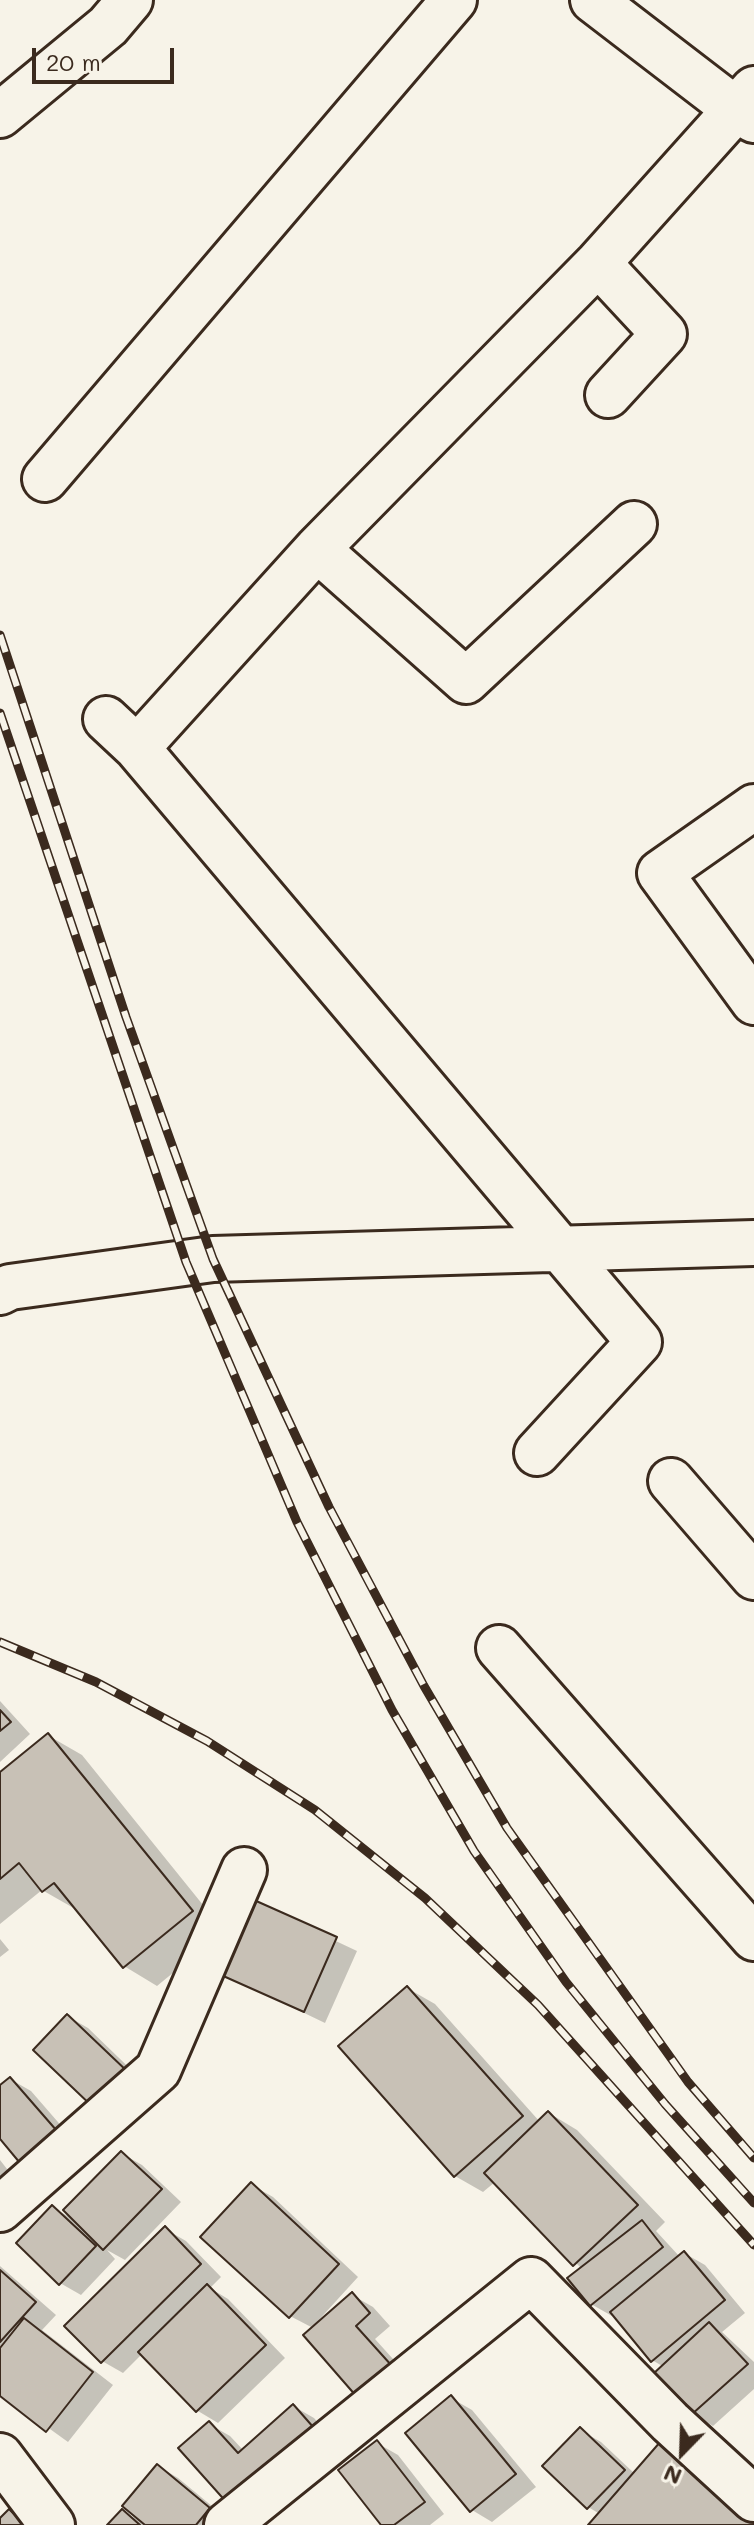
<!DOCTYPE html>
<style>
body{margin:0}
#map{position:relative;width:754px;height:2525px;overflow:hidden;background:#f7f3e8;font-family:Mali,sans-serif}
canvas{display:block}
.north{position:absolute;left:642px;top:2413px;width:80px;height:80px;-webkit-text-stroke:6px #f7f3e8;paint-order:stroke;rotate:203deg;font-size:22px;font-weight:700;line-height:32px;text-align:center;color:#3b2a1e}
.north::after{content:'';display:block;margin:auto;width:28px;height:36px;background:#3b2a1e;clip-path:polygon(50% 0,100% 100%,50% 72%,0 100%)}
.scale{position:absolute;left:32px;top:48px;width:142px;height:36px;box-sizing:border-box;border:4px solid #3b2a1e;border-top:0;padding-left:10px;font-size:24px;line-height:28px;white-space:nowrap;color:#3b2a1e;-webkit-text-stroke:6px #f7f3e8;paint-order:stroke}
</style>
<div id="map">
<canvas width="754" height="2525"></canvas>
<div class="north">N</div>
<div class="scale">20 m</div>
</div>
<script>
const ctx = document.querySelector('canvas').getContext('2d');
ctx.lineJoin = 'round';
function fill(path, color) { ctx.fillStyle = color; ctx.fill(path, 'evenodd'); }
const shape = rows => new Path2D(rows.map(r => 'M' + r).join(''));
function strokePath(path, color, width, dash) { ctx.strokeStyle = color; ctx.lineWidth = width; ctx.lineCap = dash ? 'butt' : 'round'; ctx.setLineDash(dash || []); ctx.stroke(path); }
const shadow = shape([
 [0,1701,30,1734,0,1762],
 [49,1736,82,1755,224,1931,157,1986,124,1966,77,1910,42,1890,0,1924,0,1775],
 [255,1903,357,1951,325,2023,223,1974],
 [0,1939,9,1950,0,1957],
 [407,1988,435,2004,540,2122,549,2113,577,2130,665,2222,656,2231,680,2257,684,2253,705,2265,745,2313,722,2332,754,2362,754,2389,713,2426,693,2414,664,2367,652,2360,615,2314,612,2316,591,2304,582,2269,495,2182,483,2192,455,2176],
 [67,2016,88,2028,148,2086,117,2119],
 [10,2079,31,2091,77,2144,0,2136,0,2088],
 [121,2153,142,2165,181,2202,125,2260,107,2250,115,2259,81,2295,60,2283,52,2207,73,2219],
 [0,2160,28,2196,0,2218],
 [252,2185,273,2197,358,2277,316,2323,318,2325,352,2295,373,2307,390,2326,375,2339,411,2379,290,2316],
 [165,2229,186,2241,221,2277,210,2288,228,2299,285,2358,218,2423,198,2411,142,2354,123,2373,102,2361],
 [0,2266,56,2315,42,2330,113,2385,68,2442,0,2393],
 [451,2398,472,2410,536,2487,492,2522,472,2510],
 [293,2406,314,2418,334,2441,251,2516,209,2424,230,2436,244,2451],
 [580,2430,601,2442,635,2474,754,2515,754,2525,591,2525,600,2514,588,2507],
 [377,2443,398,2455,444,2514,430,2525,383,2525],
 [158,2466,178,2478,230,2521,226,2525,110,2525,122,2511,140,2521]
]);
const building = shape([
 [0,1710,11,1722,0,1731,0,1710],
 [48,1733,193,1911,123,1968,54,1883,42,1892,19,1863,0,1879,0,1772,48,1733],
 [254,1900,337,1937,304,2012,221,1975,254,1900],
 [407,1986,523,2116,454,2177,338,2046,407,1986],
 [67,2014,129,2073,95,2109,33,2050,67,2014],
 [10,2077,57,2131,20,2163,0,2139,0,2085,10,2077],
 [548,2111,638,2205,573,2266,484,2173,548,2111],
 [121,2151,162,2189,103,2250,63,2210,121,2151],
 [251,2182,339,2264,289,2318,200,2237,251,2182],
 [52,2205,96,2246,59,2285,16,2243,52,2205],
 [642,2220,663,2247,590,2306,567,2278,642,2220],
 [165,2226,201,2264,101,2363,64,2326,165,2226],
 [684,2251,725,2300,651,2362,610,2312,684,2251],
 [0,2270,36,2302,0,2342,0,2270],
 [207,2284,266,2345,196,2412,138,2352,207,2284],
 [352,2292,370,2313,356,2326,392,2366,357,2397,303,2335,352,2292],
 [24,2318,93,2372,46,2432,0,2396,0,2348,24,2318],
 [709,2322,748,2364,691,2415,653,2374,709,2322],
 [451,2395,516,2474,470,2512,405,2433,451,2395],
 [293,2404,314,2428,229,2505,178,2448,209,2421,238,2453,293,2404],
 [580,2427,625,2470,587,2509,542,2466,580,2427],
 [377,2440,425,2502,394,2525,381,2525,338,2470,377,2440],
 [661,2441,754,2521,754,2525,588,2525,661,2441],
 [157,2464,210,2508,196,2525,145,2525,122,2506,157,2464],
 [9,2509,25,2525,0,2525,0,2518,9,2509],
 [122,2509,140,2525,107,2525,122,2509]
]);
const minor = shape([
 [593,0,735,109,754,120],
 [0,115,108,26,130,0],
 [598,263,664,334,608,395],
 [45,479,454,0],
 [317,549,466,681,634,524],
 [106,719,137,748,639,1342,537,1453],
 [137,748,317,549,598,263,754,89],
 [754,807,660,873,754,1002],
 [0,1292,10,1287,213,1259,754,1243],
 [671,1481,754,1577],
 [499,1648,754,1938],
 [0,2209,158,2070,244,1870],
 [0,2456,52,2525],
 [227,2525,531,2280,670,2422,754,2499]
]);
const rail = shape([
 [0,635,126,1017,213,1259,329,1507,424,1686,507,1828,688,2082,754,2158],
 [0,713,186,1262,297,1522,392,1710,474,1851,566,1982,665,2104,754,2203],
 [0,1642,96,1682,207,1741,315,1810,425,1898,538,2005,754,2245]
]);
fill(shadow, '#0003');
fill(building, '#c8c1b6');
strokePath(building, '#3b2a1e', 2);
strokePath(minor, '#3b2a1e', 50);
strokePath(minor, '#f7f3e8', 44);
strokePath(rail, '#3b2a1e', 9);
strokePath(rail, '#f7f3e8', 6, [18]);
</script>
